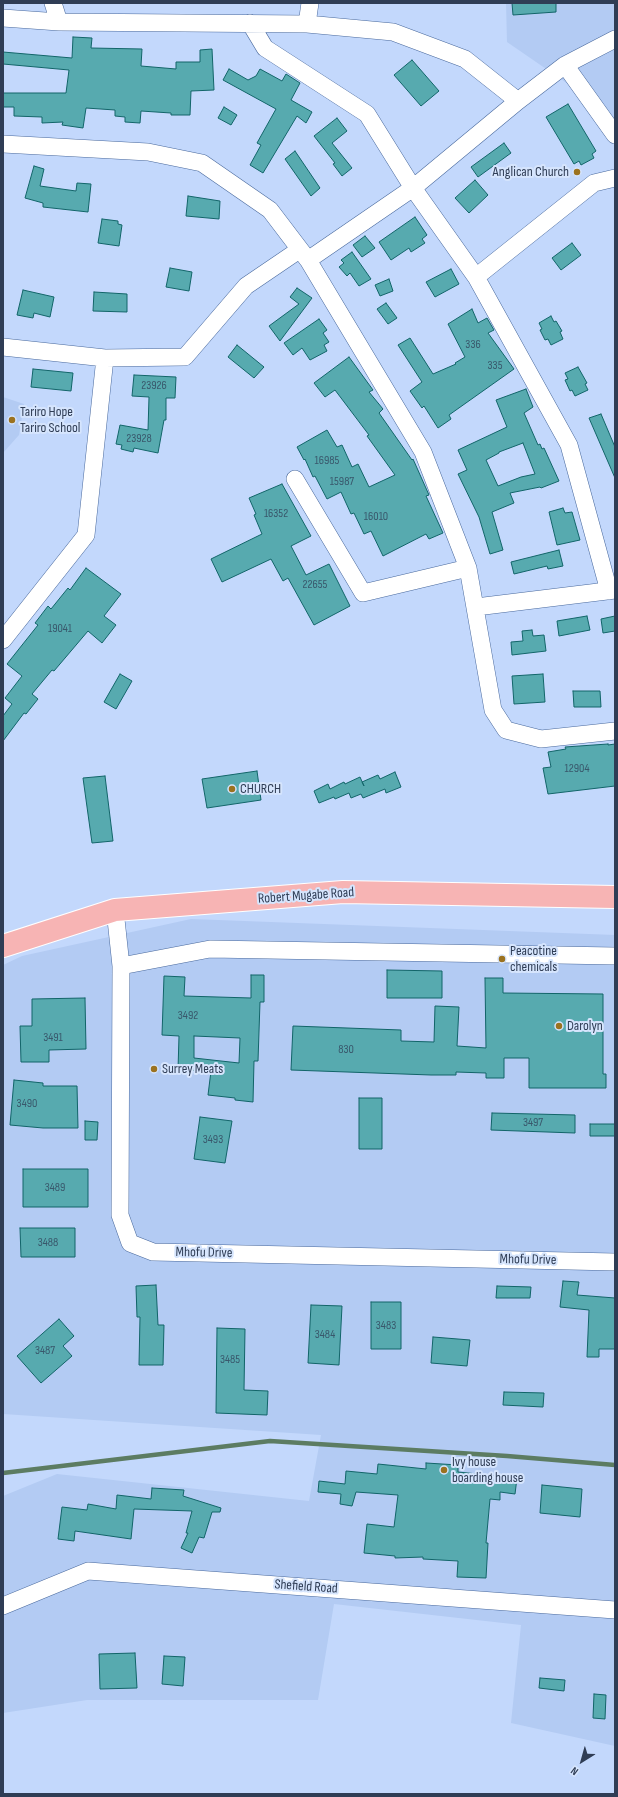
<!DOCTYPE html>
<style>
body{margin:0}
#map{position:relative;width:618px;height:1797px;overflow:hidden;background:#c3d8fc;font-family:"Sofia Sans Condensed",sans-serif}
canvas{display:block}
.frame{position:absolute;inset:0;border:4px solid #2f3d55;pointer-events:none}
.north{position:absolute;left:562px;top:1741px;width:40px;height:40px;-webkit-text-stroke:3px #d6e5fd;paint-order:stroke;rotate:217deg;font-size:11px;font-weight:700;line-height:16px;text-align:center;color:#2f3d55}
.north::after{content:'';display:block;margin:auto;width:14px;height:18px;background:#2f3d55;clip-path:polygon(50% 0,100% 100%,50% 72%,0 100%)}
</style>
<div id="map">
<canvas width="618" height="1797"></canvas>
<div class="frame"></div>
<div class="north">N</div>
</div>
<script>
const ctx = document.querySelector('canvas').getContext('2d');
ctx.lineJoin = 'round';
function fill(path, color) { ctx.fillStyle = color; ctx.fill(path, 'evenodd'); }
const shape = rows => new Path2D(rows.map(r => 'M' + r).join(''));
function strokePath(path, color, width, dash) { ctx.strokeStyle = color; ctx.lineWidth = width; ctx.lineCap = dash ? 'butt' : 'round'; ctx.setLineDash(dash || []); ctx.stroke(path); }
function drawText(font, color, halo, rows, align = 'center') {
  ctx.font = font + ' "Sofia Sans Condensed",sans-serif'; ctx.lineWidth = 4; ctx.setLineDash([]); ctx.textBaseline = 'middle'; ctx.strokeStyle = halo; ctx.fillStyle = color; for (const [text, x, y, turn = 0] of rows) {
    ctx.save(); ctx.translate(x, y); ctx.rotate((+turn || 0) * Math.PI / 180); ctx.textAlign = isNaN(turn) ? turn : align; if (halo) ctx.strokeText(text, 0, 0); ctx.fillText(text, 0, 0); ctx.restore();
  }
}
const built = shape([
 [506,3,615,3,615,145,568,84,507,42],
 [3,397,24,404,19,435,3,453],
 [191,919,615,935,615,1746,511,1723,521,1625,334,1604,318,1700,87,1700,3,1713,3,1496,57,1474,309,1501,321,1435,3,1414,3,965,22,956]
]);
const stream = shape([
 [3,1473,270,1441,507,1456,615,1465]
]);
const building = shape([
 [512,3,556,3,556,12,513,15,512,3],
 [73,37,92,38,91,48,142,49,141,66,176,69,176,62,200,62,200,50,212,49,214,90,191,91,190,115,171,115,171,113,141,111,140,123,125,122,125,117,115,116,115,110,86,108,83,128,62,125,63,122,42,123,42,117,14,116,14,107,3,107,3,93,66,93,69,70,3,64,3,52,72,58,73,37],
 [412,60,439,91,421,106,394,75,412,60],
 [229,69,248,80,256,76,260,69,282,81,286,74,300,83,291,100,312,112,306,123,297,116,263,173,250,165,261,145,257,143,276,109,223,80,229,69],
 [568,104,596,151,592,154,594,158,581,165,579,161,574,164,546,117,568,104],
 [224,107,237,115,231,125,218,118,224,107],
 [337,118,347,131,332,143,352,168,342,176,333,164,335,163,314,136,337,118],
 [504,143,511,153,478,177,471,167,504,143],
 [295,151,320,188,311,196,285,159,295,151],
 [34,166,44,169,40,186,76,191,77,183,91,184,88,212,43,207,43,203,25,198,34,166],
 [475,180,488,195,469,213,455,198,475,180],
 [188,196,220,201,219,219,186,216,188,196],
 [415,217,427,235,422,239,425,243,411,252,409,248,391,260,379,242,415,217],
 [102,219,118,221,118,224,122,225,119,246,98,243,102,219],
 [365,236,375,248,362,257,353,245,365,236],
 [572,243,581,255,561,270,552,258,572,243],
 [352,252,371,279,359,286,350,273,347,276,339,267,344,263,341,260,352,252],
 [170,268,192,272,189,291,166,287,170,268],
 [451,269,459,284,435,297,426,282,451,269],
 [389,279,393,291,380,296,375,285,389,279],
 [297,288,312,298,280,341,269,326,299,304,290,297,297,288],
 [23,290,54,297,50,317,34,313,33,318,17,315,23,290],
 [94,292,127,294,127,312,93,311,94,292],
 [386,303,397,318,388,324,377,309,386,303],
 [472,309,478,323,487,318,494,330,488,333,514,369,449,415,451,419,438,428,424,406,422,408,410,391,422,382,398,345,410,338,433,374,456,364,455,363,465,357,448,324,472,309],
 [551,316,554,322,556,321,562,331,560,332,563,339,551,345,548,339,545,340,540,330,542,329,539,323,551,316],
 [319,319,327,330,323,333,329,342,324,345,327,351,310,360,302,348,293,355,284,343,319,319],
 [237,345,264,367,254,378,228,357,237,345],
 [349,357,373,390,369,392,383,409,379,413,412,460,413,459,429,495,426,496,443,533,429,539,426,534,383,556,371,531,364,534,354,513,351,514,341,492,327,499,315,476,313,477,305,459,304,460,297,447,327,430,337,447,342,445,352,467,358,464,369,487,395,475,367,436,369,435,335,390,325,397,314,383,349,357],
 [578,367,587,383,585,384,588,390,575,396,572,390,570,391,565,380,568,379,565,373,578,367],
 [33,369,73,373,71,391,31,387,33,369],
 [134,375,176,377,175,398,166,398,166,420,164,420,158,453,134,448,133,452,121,449,122,445,116,444,120,425,148,430,149,397,132,396,134,375],
 [526,389,533,407,524,413,538,445,540,444,542,449,544,448,559,481,541,488,540,487,510,493,514,503,492,512,503,550,490,554,479,517,458,474,467,470,458,450,507,427,496,400,526,389],
 [523,443,535,474,521,477,498,486,486,460,499,453,499,452,523,443],
 [601,414,615,447,615,478,589,418,601,414],
 [282,484,311,536,291,546,306,575,329,564,350,606,314,625,288,578,283,581,271,559,222,582,211,559,262,534,254,515,256,514,249,498,282,484],
 [563,508,565,513,572,512,580,540,557,545,549,512,563,508],
 [559,550,563,566,548,569,547,566,514,574,511,562,559,550],
 [86,568,121,594,104,616,116,625,102,643,88,631,54,671,52,670,32,694,38,699,26,714,24,713,3,741,3,716,12,704,5,698,22,676,7,664,38,625,35,623,48,606,51,609,68,588,70,590,86,568],
 [587,616,590,630,559,636,557,621,587,616],
 [615,616,615,631,603,633,601,619,615,616],
 [532,630,533,636,544,635,546,651,512,655,511,642,523,641,522,631,532,630],
 [120,674,132,681,116,709,104,702,120,674],
 [543,674,545,702,514,704,512,676,543,674],
 [573,691,600,691,601,707,574,707,573,691],
 [608,744,608,745,615,744,615,786,548,794,543,768,551,767,548,752,566,749,565,747,608,744],
 [257,771,261,800,207,808,202,779,257,771],
 [395,772,401,787,386,793,385,789,363,798,361,794,351,798,349,793,335,799,334,797,319,803,314,791,328,784,330,789,344,782,345,784,360,777,364,786,362,782,378,775,380,779,395,772],
 [105,776,113,841,92,843,83,778,105,776],
 [387,970,442,971,442,998,387,998,387,970],
 [251,975,264,975,264,1002,260,1002,258,1061,254,1061,253,1102,235,1100,235,1098,208,1095,211,1071,178,1070,179,1036,162,1035,164,976,185,977,184,996,251,998,251,975],
 [194,1036,240,1038,239,1063,194,1058,194,1036],
 [485,978,503,978,503,993,603,994,603,1074,606,1074,606,1088,529,1088,529,1058,504,1058,504,1078,486,1078,486,1073,456,1072,456,1075,431,1075,291,1070,293,1026,401,1030,401,1041,434,1042,435,1006,459,1007,457,1046,486,1048,485,978],
 [85,998,86,1049,49,1050,49,1062,21,1062,20,1026,32,1026,32,999,85,998],
 [14,1080,43,1083,43,1086,77,1086,78,1128,43,1128,10,1125,14,1080],
 [359,1098,382,1098,382,1149,359,1149,359,1098],
 [492,1113,575,1115,575,1133,491,1130,492,1113],
 [200,1117,232,1121,225,1163,194,1159,200,1117],
 [85,1121,98,1122,97,1140,85,1140,85,1121],
 [590,1124,615,1124,615,1136,590,1136,590,1124],
 [23,1169,88,1169,88,1207,23,1207,23,1169],
 [20,1228,75,1228,75,1257,21,1257,20,1228],
 [563,1281,579,1282,577,1295,615,1298,615,1349,599,1349,599,1357,587,1357,589,1310,560,1307,563,1281],
 [156,1285,158,1325,164,1325,163,1365,139,1365,140,1317,137,1317,136,1286,156,1285],
 [497,1286,531,1287,530,1298,496,1298,497,1286],
 [371,1302,401,1302,401,1349,371,1349,371,1302],
 [311,1305,342,1306,339,1365,308,1363,311,1305],
 [59,1319,74,1336,63,1346,72,1356,41,1383,17,1356,59,1319],
 [217,1328,245,1329,244,1390,268,1391,267,1415,216,1413,217,1328],
 [433,1337,470,1340,467,1366,431,1363,433,1337],
 [504,1392,544,1393,543,1407,503,1405,504,1392],
 [426,1463,458,1465,458,1472,517,1478,515,1494,500,1492,500,1500,490,1499,486,1543,488,1543,486,1578,457,1577,458,1561,423,1559,423,1557,395,1558,395,1556,364,1553,367,1524,394,1527,398,1495,356,1492,352,1506,340,1504,341,1494,318,1492,319,1481,345,1484,346,1471,377,1474,378,1464,426,1469,426,1463],
 [542,1485,582,1489,580,1517,540,1513,542,1485],
 [152,1488,184,1490,183,1496,221,1508,220,1512,212,1512,204,1538,199,1537,192,1553,181,1548,188,1533,186,1533,192,1511,134,1509,131,1539,75,1531,74,1541,58,1539,62,1507,87,1510,88,1504,116,1509,117,1495,151,1499,152,1488],
 [135,1653,137,1688,100,1689,99,1654,135,1653],
 [164,1656,185,1657,183,1686,162,1684,164,1656],
 [540,1678,565,1680,564,1691,539,1688,540,1678],
 [594,1694,606,1695,605,1719,593,1718,594,1694]
]);
const minor = shape([
 [53,3,59,22],
 [3,18,59,22,307,24,393,32,465,59,518,101],
 [250,23,265,48,367,114,413,188,476,277,569,445,609,591],
 [307,24,310,3],
 [565,65,615,135],
 [3,144,148,152,202,163,270,210,308,260,423,452,468,568,493,710,506,730,541,739,615,731],
 [308,260,413,188,518,101,565,65,615,39],
 [476,277,594,183,615,178],
 [3,347,105,358,185,357,246,286,299,250],
 [295,479,363,593,468,568],
 [476,607,615,590],
 [3,640,86,535,105,358],
 [115,910,121,966,120,1215,130,1243,153,1252,615,1262],
 [121,966,210,949,615,956],
 [3,1606,88,1571,615,1610]
]);
const major = shape([
 [3,946,115,910,343,892,615,897]
]);
const markers = [
 [577,172,4,"#9b721f"],
 [12,420,4,"#9b721f"],
 [232,789,4,"#9b721f"],
 [502,959,4,"#9b721f"],
 [559,1026,4,"#9b721f"],
 [154,1069,4,"#9b721f"],
 [444,1470,4,"#9b721f"]
];
const numberNames = [
 ["336",473,345],
 ["335",495,366],
 ["23926",154,386],
 ["23928",139,439],
 ["16985",327,461],
 ["15987",342,482],
 ["16352",276,514],
 ["16010",376,517],
 ["22655",315,585],
 ["19041",60,629],
 ["12904",577,769],
 ["3492",188,1016],
 ["3491",53,1038],
 ["830",346,1050],
 ["3490",27,1104],
 ["3497",533,1123],
 ["3493",213,1140],
 ["3489",55,1188],
 ["3488",48,1243],
 ["3483",386,1326],
 ["3484",325,1335],
 ["3487",45,1351],
 ["3485",230,1360]
];
const poiNames = [
 ["Anglican Church",569,172,"right"],
 ["Tariro Hope",20,412],
 ["Tariro School",20,428],
 ["CHURCH",240,789],
 ["Peacotine",510,951],
 ["chemicals",510,967],
 ["Darolyn",567,1026],
 ["Surrey Meats",162,1069],
 ["Ivy house",452,1462],
 ["boarding house",452,1478]
];
const streetNames = [
 ["Robert Mugabe Road",306,896,-4],
 ["Mhofu Drive",204,1253,1],
 ["Mhofu Drive",528,1260,1],
 ["Shefield Road",306,1587,4]
];
fill(built, '#b3cbf3');
strokePath(stream, '#5c7c62', 4.5);
fill(building, '#57aaaf');
strokePath(building, '#126569', 1);
strokePath(minor, '#49699d', 18);
strokePath(major, '#fff', 24);
strokePath(minor, '#fff', 17);
strokePath(major, '#f7b4b4', 22);
for (const [x, y, r, color] of markers) { const dot = new Path2D(); dot.arc(x, y, r, 0, 2 * Math.PI); ctx.fillStyle = color; ctx.fill(dot); strokePath(dot, '#d6e5fd', 1.5); }
drawText('12px', '#39586c', null, numberNames);
drawText('14px', '#2f3d55', '#d6e5fd', poiNames, 'left');
drawText('14px', '#2f3d55', '#d6e5fd', streetNames);
</script>
